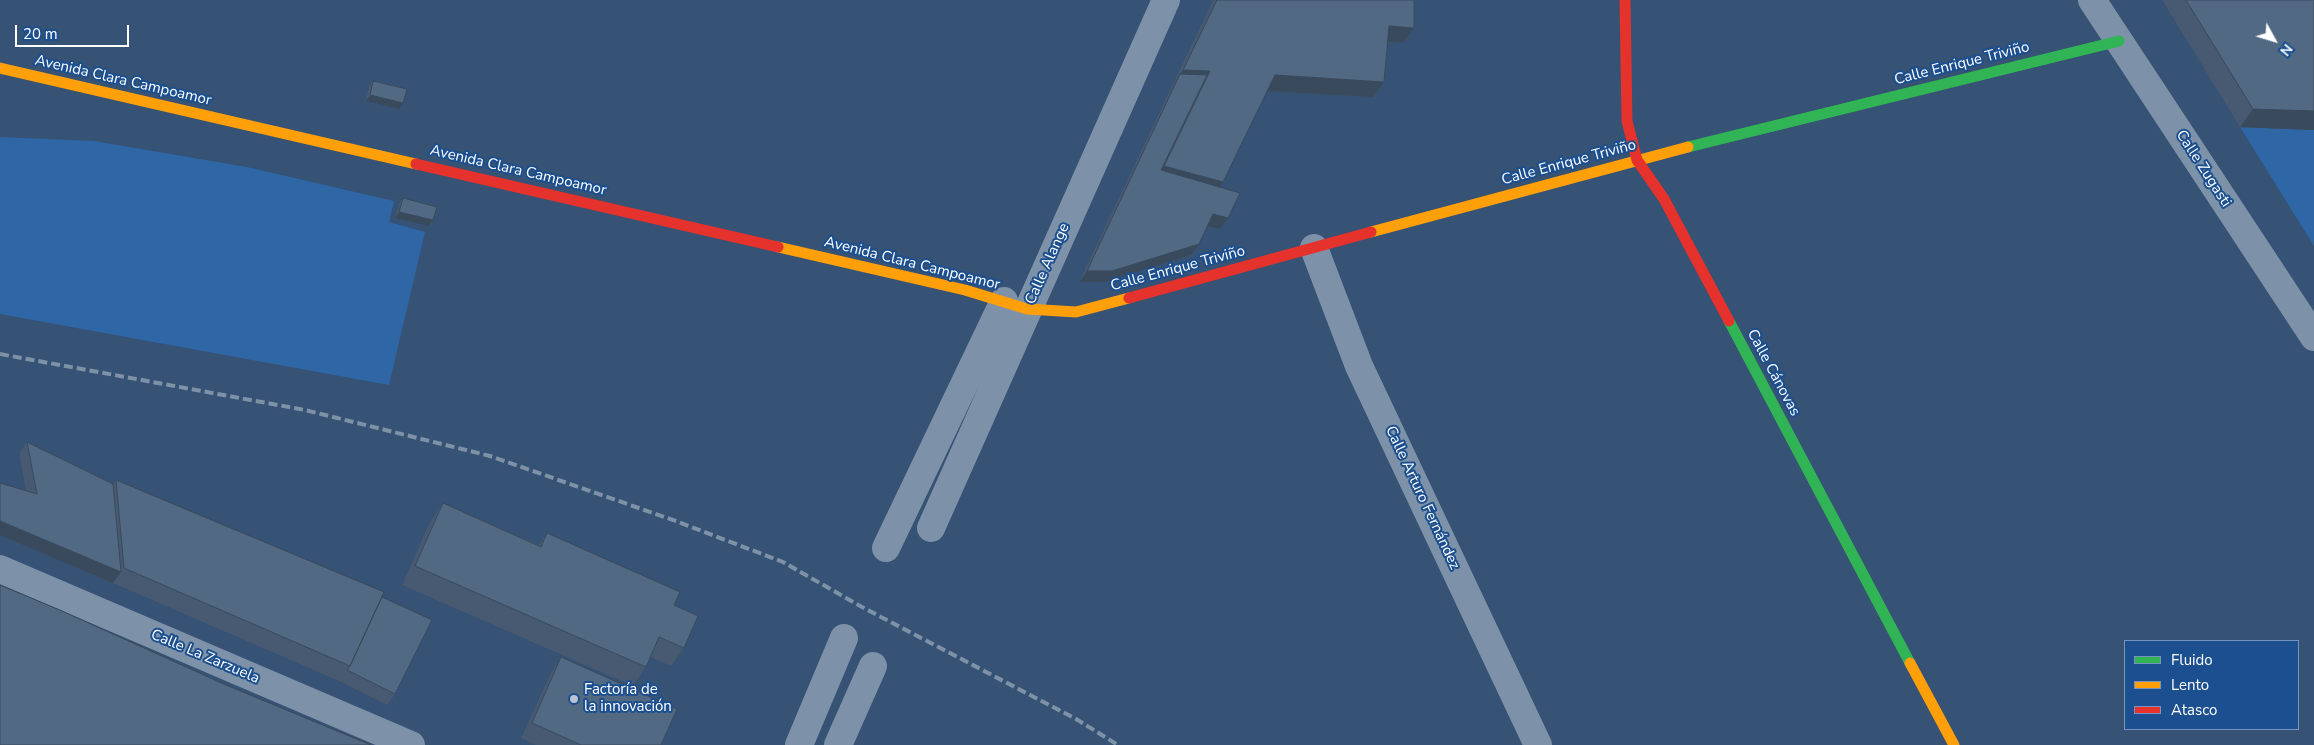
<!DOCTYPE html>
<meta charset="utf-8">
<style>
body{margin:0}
#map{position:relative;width:2314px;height:745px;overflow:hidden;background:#365274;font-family:"Nunito Sans",sans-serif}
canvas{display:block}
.legend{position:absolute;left:2124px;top:640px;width:175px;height:90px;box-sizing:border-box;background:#1b4f8f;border:1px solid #7695bc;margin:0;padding:6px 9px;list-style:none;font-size:15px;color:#fff}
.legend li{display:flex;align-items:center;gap:10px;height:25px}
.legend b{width:25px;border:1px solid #7695bc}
.north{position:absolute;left:2249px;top:15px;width:50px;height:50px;-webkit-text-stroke:4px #1b4f8f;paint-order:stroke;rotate:129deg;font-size:14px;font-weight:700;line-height:20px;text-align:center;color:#fff}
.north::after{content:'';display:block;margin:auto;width:18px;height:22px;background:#fff;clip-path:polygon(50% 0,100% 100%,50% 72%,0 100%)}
.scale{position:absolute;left:15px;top:25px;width:114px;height:22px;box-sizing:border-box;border:2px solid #fff;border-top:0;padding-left:6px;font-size:15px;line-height:18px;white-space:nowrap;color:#fff;-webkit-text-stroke:4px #1b4f8f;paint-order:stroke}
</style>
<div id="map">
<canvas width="2314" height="745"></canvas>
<ul class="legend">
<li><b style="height:6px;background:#30b455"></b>Fluido</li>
<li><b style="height:6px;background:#ff9f0a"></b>Lento</li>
<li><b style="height:6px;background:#e5322d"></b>Atasco</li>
</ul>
<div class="north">N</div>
<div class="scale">20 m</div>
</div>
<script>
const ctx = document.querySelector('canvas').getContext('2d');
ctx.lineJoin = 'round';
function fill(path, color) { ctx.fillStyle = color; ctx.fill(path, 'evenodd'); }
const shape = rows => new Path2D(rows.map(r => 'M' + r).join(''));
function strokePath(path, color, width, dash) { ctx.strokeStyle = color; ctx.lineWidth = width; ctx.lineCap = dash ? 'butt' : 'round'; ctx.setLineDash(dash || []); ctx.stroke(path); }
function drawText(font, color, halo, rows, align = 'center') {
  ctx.font = font + ' "Nunito Sans",sans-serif'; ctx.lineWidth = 4; ctx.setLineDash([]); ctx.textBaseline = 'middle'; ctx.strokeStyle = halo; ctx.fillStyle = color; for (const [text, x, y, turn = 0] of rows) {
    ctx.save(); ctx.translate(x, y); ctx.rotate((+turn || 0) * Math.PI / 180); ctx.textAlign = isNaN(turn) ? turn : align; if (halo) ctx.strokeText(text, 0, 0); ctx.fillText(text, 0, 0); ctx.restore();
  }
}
const green = shape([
 [2240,127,2314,130,2314,246],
 [0,137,94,141,247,167,394,201,389,222,425,232,389,385,0,314]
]);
const street = shape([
 [2092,0,2314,337],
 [1314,248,1359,366,1538,745],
 [931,528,1166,0],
 [886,548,1004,301],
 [0,569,411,745],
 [799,745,844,638],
 [838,745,873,666]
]);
const fast = shape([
 [1688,147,2119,41],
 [1729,321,1910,663]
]);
const slow = shape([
 [0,68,416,164],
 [1371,232,1688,147],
 [778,247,965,290,1027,309,1076,312,1129,298],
 [1910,663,1954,745]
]);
const jam = shape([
 [1625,0,1627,121,1637,160,1664,199,1729,321],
 [416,164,778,247],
 [1129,298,1371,232]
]);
const rail = shape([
 [0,354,305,410,490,456,673,520,783,562,862,607,1076,719,1118,745]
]);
const wall = shape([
 [1213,0,1414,0,1414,28,1403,43,1387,42,1384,82,1373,97,1267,91,1223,182,1219,187,1228,218,1220,229,1208,225,1191,255,1104,282,1079,282],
 [2162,0,2314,0,2314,130,2240,127],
 [373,81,403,103,399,109,366,101,369,86],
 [403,198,433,220,429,226,395,218,399,204],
 [27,442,113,484,116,480,382,597,395,694,387,705,339,681,113,583,0,535,0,483,26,491,19,453],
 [443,503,539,545,547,533,674,605,684,648,671,666,650,657,646,667,633,686,402,585,430,522],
 [561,657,661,745,536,745,521,738,551,673]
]);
const shadedWall = shape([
 [1389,26,1414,28,1403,43,1378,41],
 [1183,70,1210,71,1200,86,1180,74,1173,85],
 [1275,75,1384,82,1373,97,1264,91],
 [370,95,403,103,399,109,366,101],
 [2253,109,2314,111,2314,130,2240,127],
 [1164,166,1223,182,1212,197,1153,181],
 [399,212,433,220,429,226,395,218],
 [1213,214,1228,218,1220,229,1205,225],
 [1199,244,1191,255,1104,282,1079,282,1087,271],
 [0,521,121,572,113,583,0,535]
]);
const building = shape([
 [1217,0,1414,0,1414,28,1389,26,1384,82,1275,75,1223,182,1164,166,1210,71,1183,70,1217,0],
 [2186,0,2314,0,2314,111,2253,109,2186,0],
 [1180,74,1207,75,1161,170,1240,193,1228,218,1213,214,1199,244,1112,271,1087,271,1180,74],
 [373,81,407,89,403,103,370,95,373,81],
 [403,198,437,207,433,220,399,212,403,198],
 [27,442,113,484,121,572,0,521,0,483,37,494,27,442],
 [116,480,384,592,350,666,124,568,116,480],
 [443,503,541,547,547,533,680,592,674,605,698,616,684,648,659,637,646,667,415,566,443,503],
 [0,585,62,611,226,685,371,745,0,745,0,585],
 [382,597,432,620,395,694,347,670,350,666,382,597],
 [561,657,677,709,661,745,581,745,532,723,561,657]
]);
const markers = [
 [574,699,5,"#b9c2ce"]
];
const streetNames = [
 ["Calle Enrique Triviño",1962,64,-14],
 ["Avenida Clara Campoamor",123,81,13],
 ["Calle Enrique Triviño",1569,163,-15],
 ["Calle Zugasti",2203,169,57],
 ["Avenida Clara Campoamor",518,171,13],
 ["Avenida Clara Campoamor",912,264,14],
 ["Calle Alange",1048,264,-66],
 ["Calle Enrique Triviño",1178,269,-15],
 ["Calle Cánovas",1773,373,62],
 ["Calle Arturo Fernández",1422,498,65],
 ["Calle La Zarzuela",205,657,23]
];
const poiNames = [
 ["Factoría de",584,690],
 ["la innovación",584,707]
];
fill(green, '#2f66a5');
strokePath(street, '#7d92a8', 28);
strokePath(fast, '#30b455', 11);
strokePath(slow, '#ff9f0a', 11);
strokePath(jam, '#e5322d', 11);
strokePath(rail, '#7e92a7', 4, [9, 4]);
fill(wall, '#475a72');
fill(shadedWall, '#394a5c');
fill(building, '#526984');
strokePath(building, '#394a5c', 1);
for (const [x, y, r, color] of markers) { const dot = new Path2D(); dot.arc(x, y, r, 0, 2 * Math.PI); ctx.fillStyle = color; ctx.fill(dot); strokePath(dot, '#1b4f8f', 2); }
drawText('15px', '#fff', '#1b4f8f', streetNames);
drawText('15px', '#fff', '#1b4f8f', poiNames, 'left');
</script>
